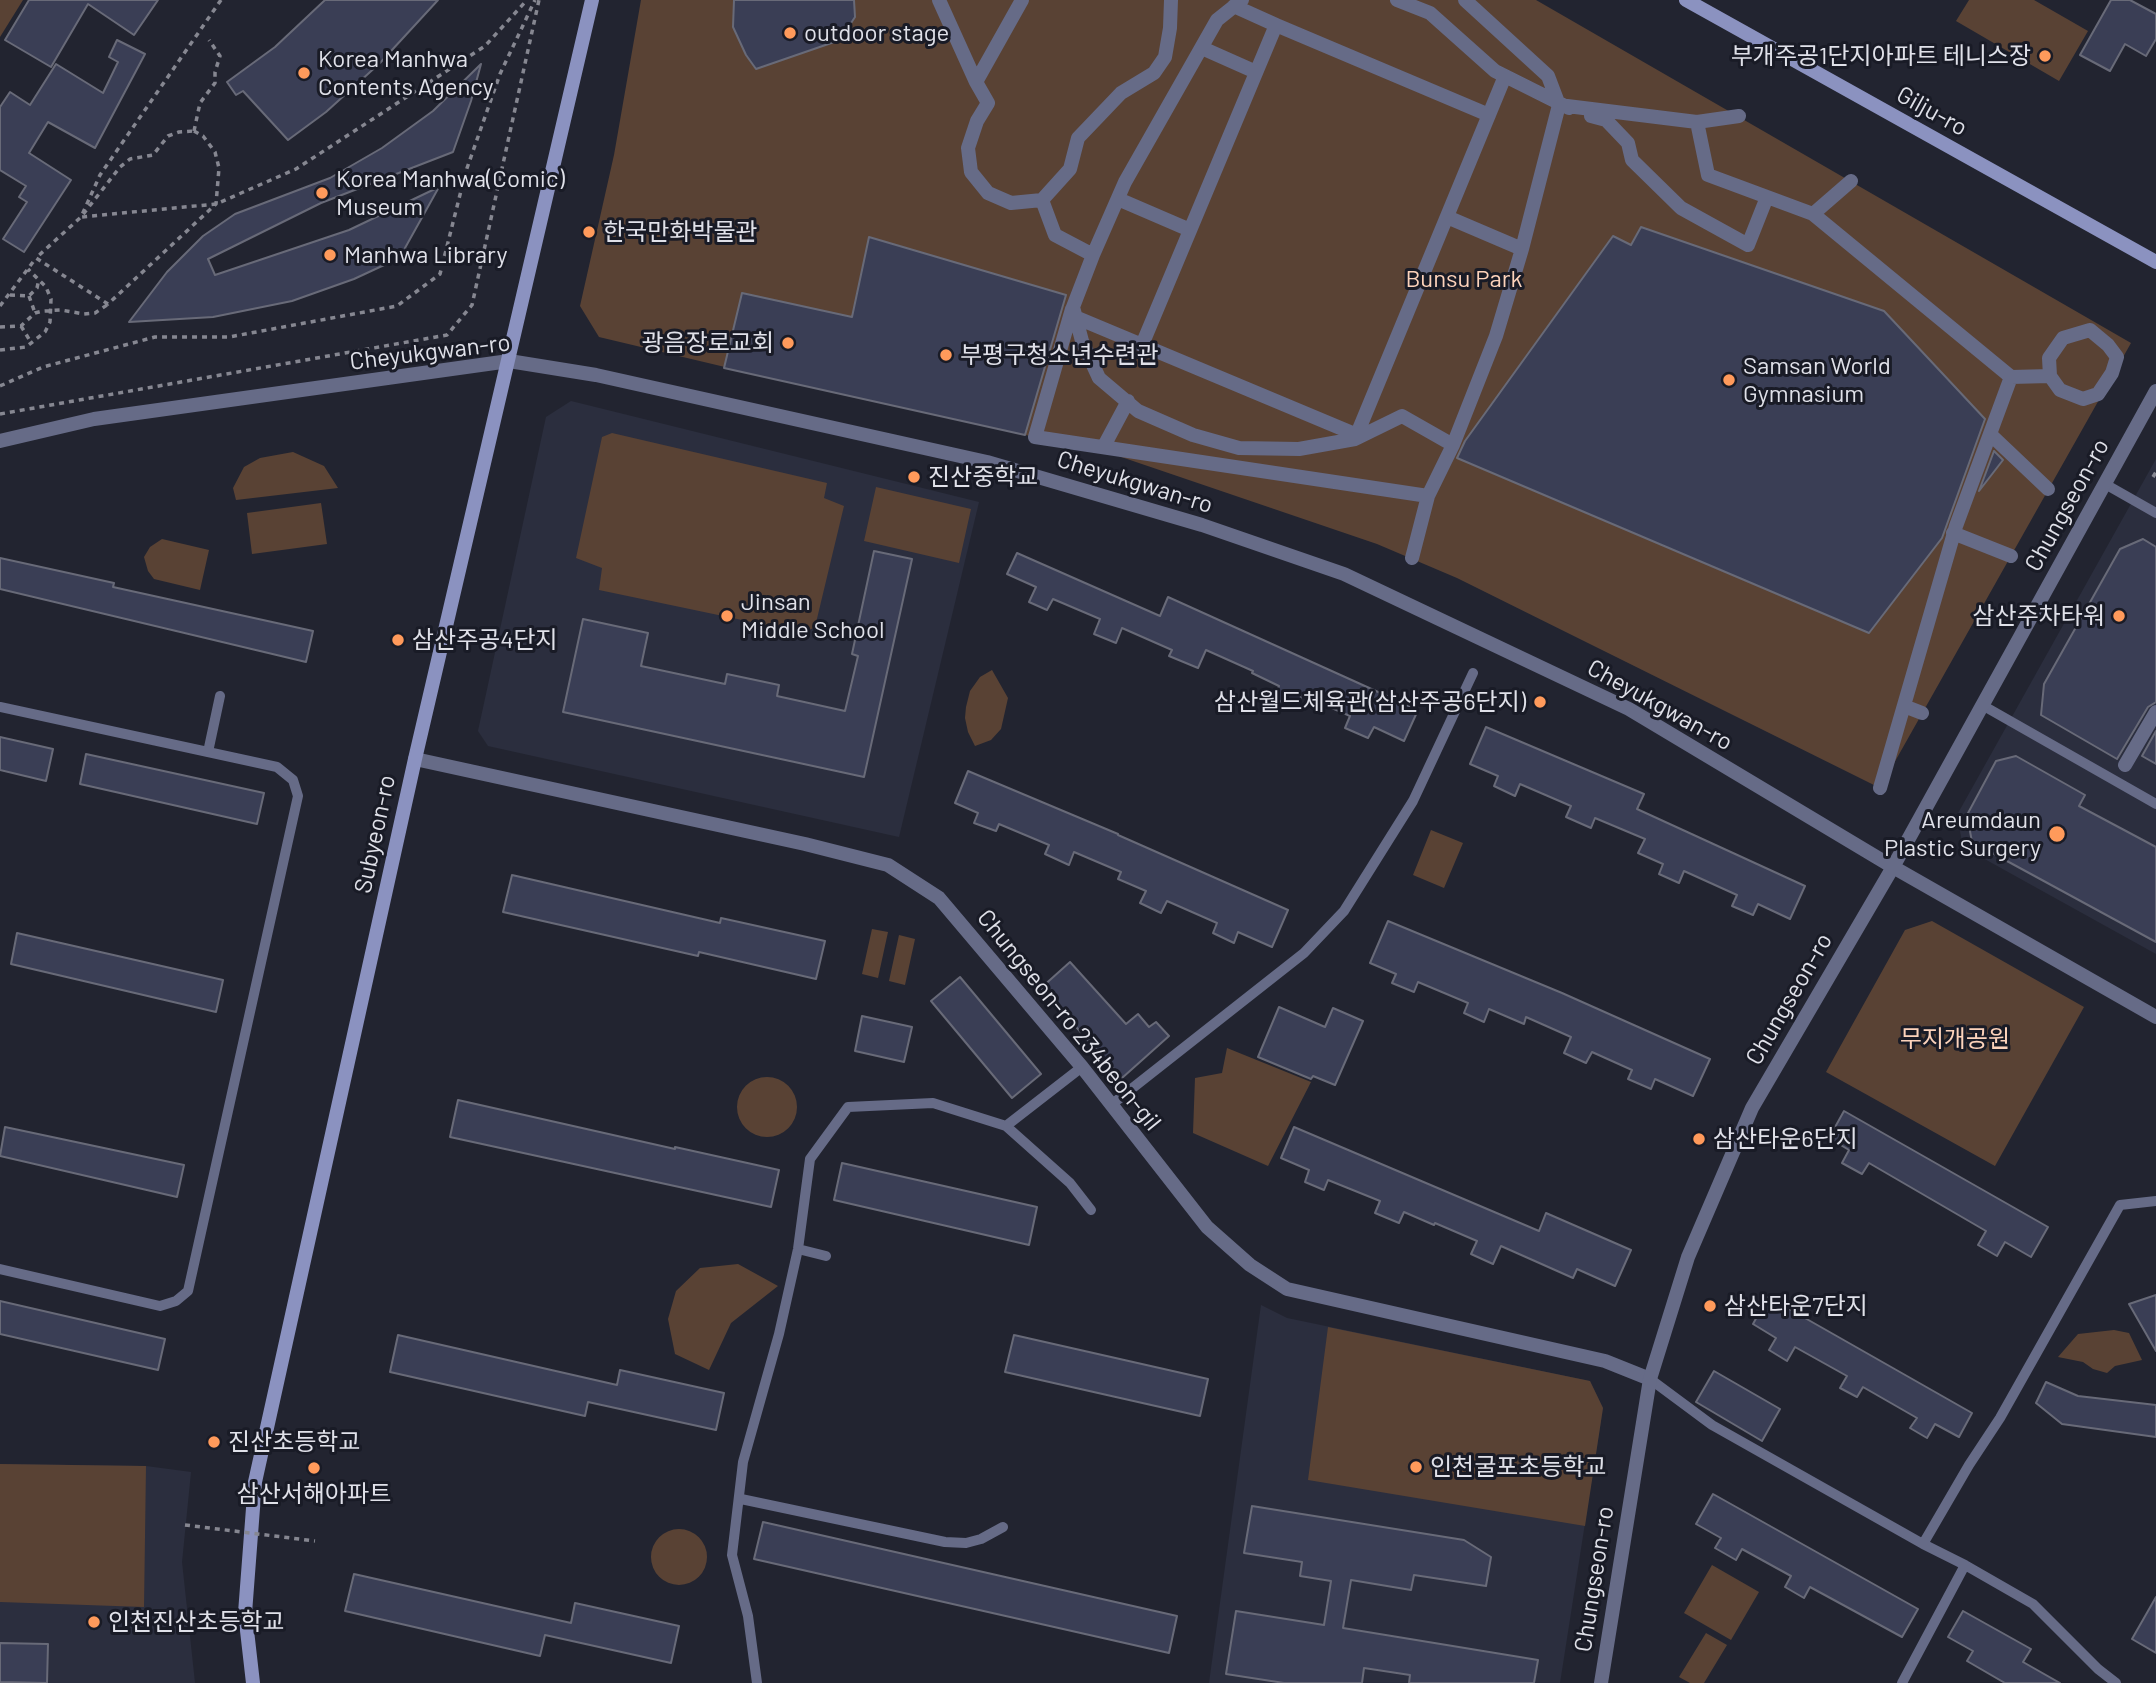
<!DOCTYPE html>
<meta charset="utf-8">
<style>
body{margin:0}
canvas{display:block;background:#222430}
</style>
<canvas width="2156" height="1683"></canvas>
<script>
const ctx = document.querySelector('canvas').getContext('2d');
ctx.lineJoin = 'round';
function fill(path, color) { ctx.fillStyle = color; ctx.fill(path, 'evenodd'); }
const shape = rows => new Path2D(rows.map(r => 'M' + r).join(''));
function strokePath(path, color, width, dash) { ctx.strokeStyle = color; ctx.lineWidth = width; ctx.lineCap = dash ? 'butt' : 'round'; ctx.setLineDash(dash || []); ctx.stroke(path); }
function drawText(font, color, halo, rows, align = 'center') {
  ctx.font = font + ' Barlow,"Noto Sans KR",sans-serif'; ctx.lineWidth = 6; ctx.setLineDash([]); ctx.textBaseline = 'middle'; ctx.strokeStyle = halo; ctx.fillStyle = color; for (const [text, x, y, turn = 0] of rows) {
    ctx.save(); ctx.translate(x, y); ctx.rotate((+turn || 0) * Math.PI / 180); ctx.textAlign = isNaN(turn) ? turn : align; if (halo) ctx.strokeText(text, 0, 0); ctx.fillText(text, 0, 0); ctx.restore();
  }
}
const built = shape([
 [571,401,979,502,899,837,488,746,478,731,546,417],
 [2156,459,2156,954,1963,847,1957,815],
 [1261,1305,1287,1318,1590,1381,1603,1408,1560,1683,1209,1683],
 [0,1464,146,1466,191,1472,182,1562,195,1683,0,1683]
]);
const green = shape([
 [0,0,23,0,0,37],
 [641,0,1536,0,2131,343,1880,788,1457,578,1377,544,1086,445,1025,435,834,393,599,337,580,306,614,155],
 [1969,0,2034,0,2088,31,2059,81,1956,21],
 [612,433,827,483,824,498,844,506,815,627,804,633,599,590,602,568,576,558,602,437],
 [293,452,324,466,338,488,236,500,233,488,244,467,260,458],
 [876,487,971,509,959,563,864,541],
 [321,503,327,544,252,554,247,513],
 [162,539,209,550,200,590,154,579,148,571,144,557,150,547],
 [992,670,1008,698,1001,729,991,740,975,746,968,732,965,718,966,707,970,691,980,677],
 [1431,830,1463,843,1444,888,1413,875],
 [1932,921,2084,1007,1995,1166,1826,1072,1905,930],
 [872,929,888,932,878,978,862,974],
 [899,935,915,939,905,985,889,981],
 [1227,1048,1311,1082,1268,1166,1193,1133,1195,1078,1222,1073],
 '737 1107a30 30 0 1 1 60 0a30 30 0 1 1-60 0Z',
 [738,1264,778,1286,731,1323,709,1370,675,1354,668,1319,676,1291,700,1268],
 [1328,1327,1590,1381,1603,1408,1585,1526,1308,1480],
 [2114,1330,2129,1333,2142,1360,2115,1366,2107,1373,2093,1369,2083,1362,2058,1357,2078,1334],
 [0,1464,146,1466,144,1607,0,1602],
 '651 1557a28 28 0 1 1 56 0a28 28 0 1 1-56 0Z',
 [1712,1565,1759,1592,1731,1640,1684,1613],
 [1706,1633,1727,1645,1704,1683,1690,1683,1679,1677]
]);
const building = shape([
 [29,0,158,0,134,35,88,4,51,67,5,40,29,0],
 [325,0,438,0,380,63,326,112,288,140,243,91,236,95,227,82,275,47,325,0],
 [734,0,854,0,855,17,840,40,756,69,746,55,733,27,734,0],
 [2111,0,2130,0,2156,14,2156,39,2146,56,2125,44,2110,71,2080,55,2111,0],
 [117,40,145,54,95,148,48,122,29,153,71,180,24,252,3,239,27,202,19,197,26,186,0,170,0,107,10,92,30,105,56,64,103,93,118,62,109,57,117,40],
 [481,64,471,101,453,152,321,203,208,259,215,275,349,230,439,187,405,248,410,253,354,279,292,301,213,317,129,322,167,272,203,236,235,214,330,178,382,148,433,111,481,64],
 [1641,227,1884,311,1985,419,1942,538,1869,633,1457,458,1465,441,1613,236,1631,245,1641,227],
 [869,237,1066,295,1025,435,724,368,742,293,852,317,869,237],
 [1994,451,2003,460,1979,491,1994,451],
 [2143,539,2156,547,2156,702,2148,707,2117,759,2041,715,2044,684,2120,549,2143,539],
 [874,551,912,559,864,777,563,712,583,619,648,633,641,666,725,684,727,674,779,685,777,696,845,711,858,656,852,654,874,551],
 [1017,553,1160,616,1168,597,1418,710,1404,741,1374,727,1368,738,1345,728,1350,716,1302,695,1296,709,1274,698,1279,686,1252,673,1253,671,1206,650,1198,668,1169,656,1172,650,1122,628,1116,643,1094,634,1100,619,1053,599,1047,610,1029,602,1036,587,1007,574,1017,553],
 [0,558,114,583,113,587,313,631,306,662,0,589,0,558],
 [1486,727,1644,794,1637,809,1805,886,1790,919,1758,904,1753,915,1732,906,1737,895,1684,871,1679,883,1659,874,1663,864,1638,853,1645,839,1595,818,1591,828,1566,817,1571,806,1520,784,1515,796,1494,786,1498,776,1470,764,1486,727],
 [2156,731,2156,764,2142,756,2156,731],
 [0,737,53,749,46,781,0,770,0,737],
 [86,754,264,793,257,824,80,784,86,754],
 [2016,756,2085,795,2079,806,2156,847,2156,942,1972,842,1967,815,1996,761,2016,756],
 [968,771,1118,834,1118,835,1288,910,1272,947,1238,932,1234,943,1213,933,1217,923,1167,901,1161,913,1140,903,1146,891,1118,879,1121,872,1074,852,1069,865,1045,854,1049,845,999,824,996,831,974,823,978,813,955,803,968,771],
 [512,875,720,923,721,918,825,941,816,979,699,952,698,956,503,912,512,875],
 [1388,921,1562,993,1710,1059,1693,1096,1655,1079,1651,1089,1628,1079,1632,1070,1592,1052,1586,1063,1564,1053,1571,1037,1526,1017,1524,1024,1489,1009,1484,1022,1464,1013,1468,1003,1418,982,1414,992,1392,983,1396,974,1370,963,1388,921],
 [17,933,223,980,216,1012,11,964,17,933],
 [1070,962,1126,1024,1138,1014,1149,1027,1156,1022,1169,1036,1122,1078,1041,988,1070,962],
 [960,977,1041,1074,1012,1098,931,1001,960,977],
 [1279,1007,1325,1027,1333,1008,1363,1021,1335,1085,1313,1076,1311,1079,1258,1057,1279,1007],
 [862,1016,912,1027,904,1062,855,1051,862,1016],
 [458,1100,675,1149,675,1147,779,1170,771,1207,450,1137,458,1100],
 [1844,1111,2048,1227,2031,1257,2005,1242,1997,1256,1978,1245,1986,1231,1869,1163,1862,1174,1842,1163,1849,1150,1829,1138,1844,1111],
 [5,1127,184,1165,177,1197,0,1156,5,1127],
 [1294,1127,1539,1231,1546,1213,1631,1250,1615,1286,1577,1269,1573,1278,1501,1246,1493,1264,1471,1254,1477,1241,1435,1223,1434,1225,1404,1212,1399,1223,1375,1213,1380,1201,1328,1180,1324,1190,1305,1182,1309,1170,1281,1158,1294,1127],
 [842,1163,1037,1207,1029,1245,834,1200,842,1163],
 [2156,1295,2156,1351,2129,1304,2156,1295],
 [1768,1297,1972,1413,1959,1437,1935,1424,1927,1438,1910,1428,1917,1418,1863,1387,1857,1397,1840,1388,1847,1376,1795,1347,1787,1361,1769,1350,1776,1338,1753,1324,1768,1297],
 [0,1301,165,1339,158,1370,0,1334,0,1301],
 [398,1335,617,1385,620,1370,724,1393,716,1430,588,1402,585,1416,390,1372,398,1335],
 [1014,1335,1208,1379,1200,1416,1005,1372,1014,1335],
 [1714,1371,1780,1409,1762,1441,1696,1402,1714,1371],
 [2046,1382,2078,1396,2156,1405,2156,1437,2062,1424,2036,1403,2046,1382],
 [1713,1494,1918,1609,1902,1637,1810,1587,1804,1598,1785,1587,1791,1576,1742,1549,1736,1560,1715,1548,1721,1538,1696,1524,1713,1494],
 [1252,1506,1464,1540,1491,1557,1486,1586,1414,1575,1411,1590,1351,1580,1343,1628,1538,1660,1534,1683,1409,1683,1410,1675,1364,1668,1362,1683,1284,1683,1226,1674,1236,1611,1324,1625,1331,1581,1300,1576,1302,1562,1244,1553,1252,1506],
 [763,1522,1177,1616,1169,1653,754,1559,763,1522],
 [354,1574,571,1623,575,1603,679,1626,671,1663,545,1635,540,1656,345,1611,354,1574],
 [2156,1597,2156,1653,2132,1639,2156,1597],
 [1963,1611,2031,1649,2023,1662,2060,1683,2005,1683,1967,1661,1973,1651,1948,1637,1963,1611],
 [0,1643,48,1644,47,1683,0,1682,0,1643]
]);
const path = shape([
 [221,0,100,175,81,217,216,204,296,169,485,46,527,0],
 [194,131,203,136,215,152,219,168,216,204,108,304,36,258,81,217,120,167,130,159,153,155,168,136,179,132,194,131],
 [194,131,200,103,215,83,215,72,220,56,209,40],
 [10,295,29,296,37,288,39,279],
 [29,296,35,313],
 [0,306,36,258],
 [21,326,32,344],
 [0,327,21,326,35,313,43,311,61,310,84,314,95,313,107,305],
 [0,350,26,347,45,332,50,322,51,299,46,287,28,269],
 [0,386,43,367,155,337,229,337,397,306,440,274,466,171,500,74,535,0],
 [0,414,447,335,472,305,539,0],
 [2153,477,2156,472]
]);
const service = shape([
 [2105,484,2156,513],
 [1982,705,2156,804],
 [0,707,277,767,293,780,298,796,188,1291,176,1301,160,1306,0,1269],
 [208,752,220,696],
 [1111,1105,1304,953,1344,911,1413,801,1473,673],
 [1006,1126,1070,1183,1091,1210],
 [798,1249,826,1256],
 [1650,1379,1712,1425,1923,1544],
 [741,1499,945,1542,966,1543,981,1539,1003,1527],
 [757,1683,748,1616,732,1555,743,1462,779,1334,798,1249,810,1159,848,1107,933,1103,1006,1126,1082,1067],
 [1902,1683,1965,1565],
 [2116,1683,2098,1669,2033,1604,1965,1565,1923,1544,1969,1465,2000,1418,2120,1205,2156,1201]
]);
const pedestrian = shape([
 [939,0,976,82,988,103,977,121,968,148,971,172,988,193,1011,203,1042,200],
 [1242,0,1217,20,1125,182,1093,255,1073,307,1082,341,1099,378,1138,411,1193,435,1239,448,1299,449,1355,439,1402,416,1453,445],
 [1397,0,1430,13,1495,71,1569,108],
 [1465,0,1548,76,1559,105],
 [1234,6,1276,25],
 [1202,48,1256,72],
 [976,82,1022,0],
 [1591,116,1606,120,1628,143,1632,160,1681,208,1748,245,1767,197],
 [1739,116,1697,122,1708,175,1813,214,2011,377,1956,526,1880,788],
 [1118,199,1190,230],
 [1813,214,1851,181],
 [1447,217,1522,249],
 [1093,255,1055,235,1042,200,1070,169,1078,138,1121,93,1154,73,1165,57,1170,28,1171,0],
 [1072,309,1035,437,1428,496],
 [1075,317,1142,345],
 [2090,330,2108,345,2117,357,2112,373,2098,394,2083,399,2060,390,2050,376,2049,358,2063,338,2090,330],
 [2011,377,2050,376],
 [1990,434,2048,489],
 [1357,435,1142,345,1276,25,1489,115],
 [1355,439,1505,76],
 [1104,446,1128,401],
 [1953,533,2011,556],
 [1412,558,1428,496,1453,445,1496,336,1522,249,1559,105,1697,122],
 [1904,706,1922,713],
 [2125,765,2156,712]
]);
const minor = shape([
 [415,759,805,844,888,865,939,898,1082,1067,1207,1227,1250,1265,1287,1289,1605,1361,1650,1379]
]);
const tertiary = shape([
 [0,441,94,419,509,361,596,375,987,462,1202,525,1344,574,1629,709,1893,867,2156,1017],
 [1601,1683,1650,1379,1688,1257,1752,1108,1893,867,2156,391]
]);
const secondary = shape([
 [1686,0,2156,262],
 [253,1683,245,1613,255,1482,415,759,592,0]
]);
const pathBridge = shape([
 [185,1525,315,1541]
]);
const markers = [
 [790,33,7,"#ff9a5b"],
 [2045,56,7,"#ff9a5b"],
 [304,73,7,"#ff9a5b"],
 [322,193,7,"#ff9a5b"],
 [589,232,7,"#ff9a5b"],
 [330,255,7,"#ff9a5b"],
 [788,343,7,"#ff9a5b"],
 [946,355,7,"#ff9a5b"],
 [1729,380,7,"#ff9a5b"],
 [914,477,7,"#ff9a5b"],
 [727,616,7,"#ff9a5b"],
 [2119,616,7,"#ff9a5b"],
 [398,640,7,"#ff9a5b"],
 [1540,702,7,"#ff9a5b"],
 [2057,834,9,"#ff9a5b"],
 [1699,1139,7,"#ff9a5b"],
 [1710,1306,7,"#ff9a5b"],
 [214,1442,7,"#ff9a5b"],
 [1416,1467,7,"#ff9a5b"],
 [314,1468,7,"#ff9a5b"],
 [94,1622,7,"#ff9a5b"]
];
const poiNames = [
 ["outdoor stage",804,33],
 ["부개주공1단지아파트 테니스장",2031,56,"right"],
 ["Korea Manhwa",318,59],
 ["Contents Agency",318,87],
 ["Korea Manhwa(Comic)",336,179],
 ["Museum",336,207],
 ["한국만화박물관",603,232],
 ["Manhwa Library",344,255],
 ["광음장로교회",774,343,"right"],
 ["부평구청소년수련관",960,355],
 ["Samsan World",1743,366],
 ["Gymnasium",1743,394],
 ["진산중학교",928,477],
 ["Jinsan",741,602],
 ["Middle School",741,630],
 ["삼산주차타워",2105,616,"right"],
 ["삼산주공4단지",412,640],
 ["삼산월드체육관(삼산주공6단지)",1526,702,"right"],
 ["Areumdaun",2041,820,"right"],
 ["Plastic Surgery",2041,848,"right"],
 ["삼산타운6단지",1713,1139],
 ["삼산타운7단지",1724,1306],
 ["진산초등학교",228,1442],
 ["인천굴포초등학교",1430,1467],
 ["삼산서해아파트",314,1494,"center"],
 ["인천진산초등학교",108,1622]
];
const streetNames = [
 ["Gilju-ro",1932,111,29],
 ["Cheyukgwan-ro",430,352,-7],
 ["Cheyukgwan-ro",1135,482,17],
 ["Chungseon-ro",2067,505,-61],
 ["Cheyukgwan-ro",1660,705,29],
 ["Subyeon-ro",375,834,-78],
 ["Chungseon-ro",1789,999,-60],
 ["Chungseon-ro 234beon-gil",1069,1020,51],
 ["Chungseon-ro",1594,1579,-81]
];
const parkNames = [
 ["Bunsu Park",1464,279],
 ["무지개공원",1955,1039]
];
fill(built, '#2b2e3e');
fill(green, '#594234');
fill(building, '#3a3e55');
strokePath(building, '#686a78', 2);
strokePath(path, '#868791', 3.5, [5, 5]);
strokePath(service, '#666b87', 10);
strokePath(pedestrian, '#666b87', 14);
strokePath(minor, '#666b87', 14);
strokePath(tertiary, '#666b87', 14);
strokePath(secondary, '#8b92c0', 14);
strokePath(pathBridge, '#868791', 3.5, [5, 5]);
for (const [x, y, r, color] of markers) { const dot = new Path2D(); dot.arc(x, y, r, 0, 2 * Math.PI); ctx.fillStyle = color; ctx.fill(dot); strokePath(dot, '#191b26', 2.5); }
drawText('24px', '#e0e1e9', '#191b26', poiNames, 'left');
drawText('24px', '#e0e1e9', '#191b26', streetNames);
drawText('24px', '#fdd3bb', '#191b26', parkNames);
</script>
